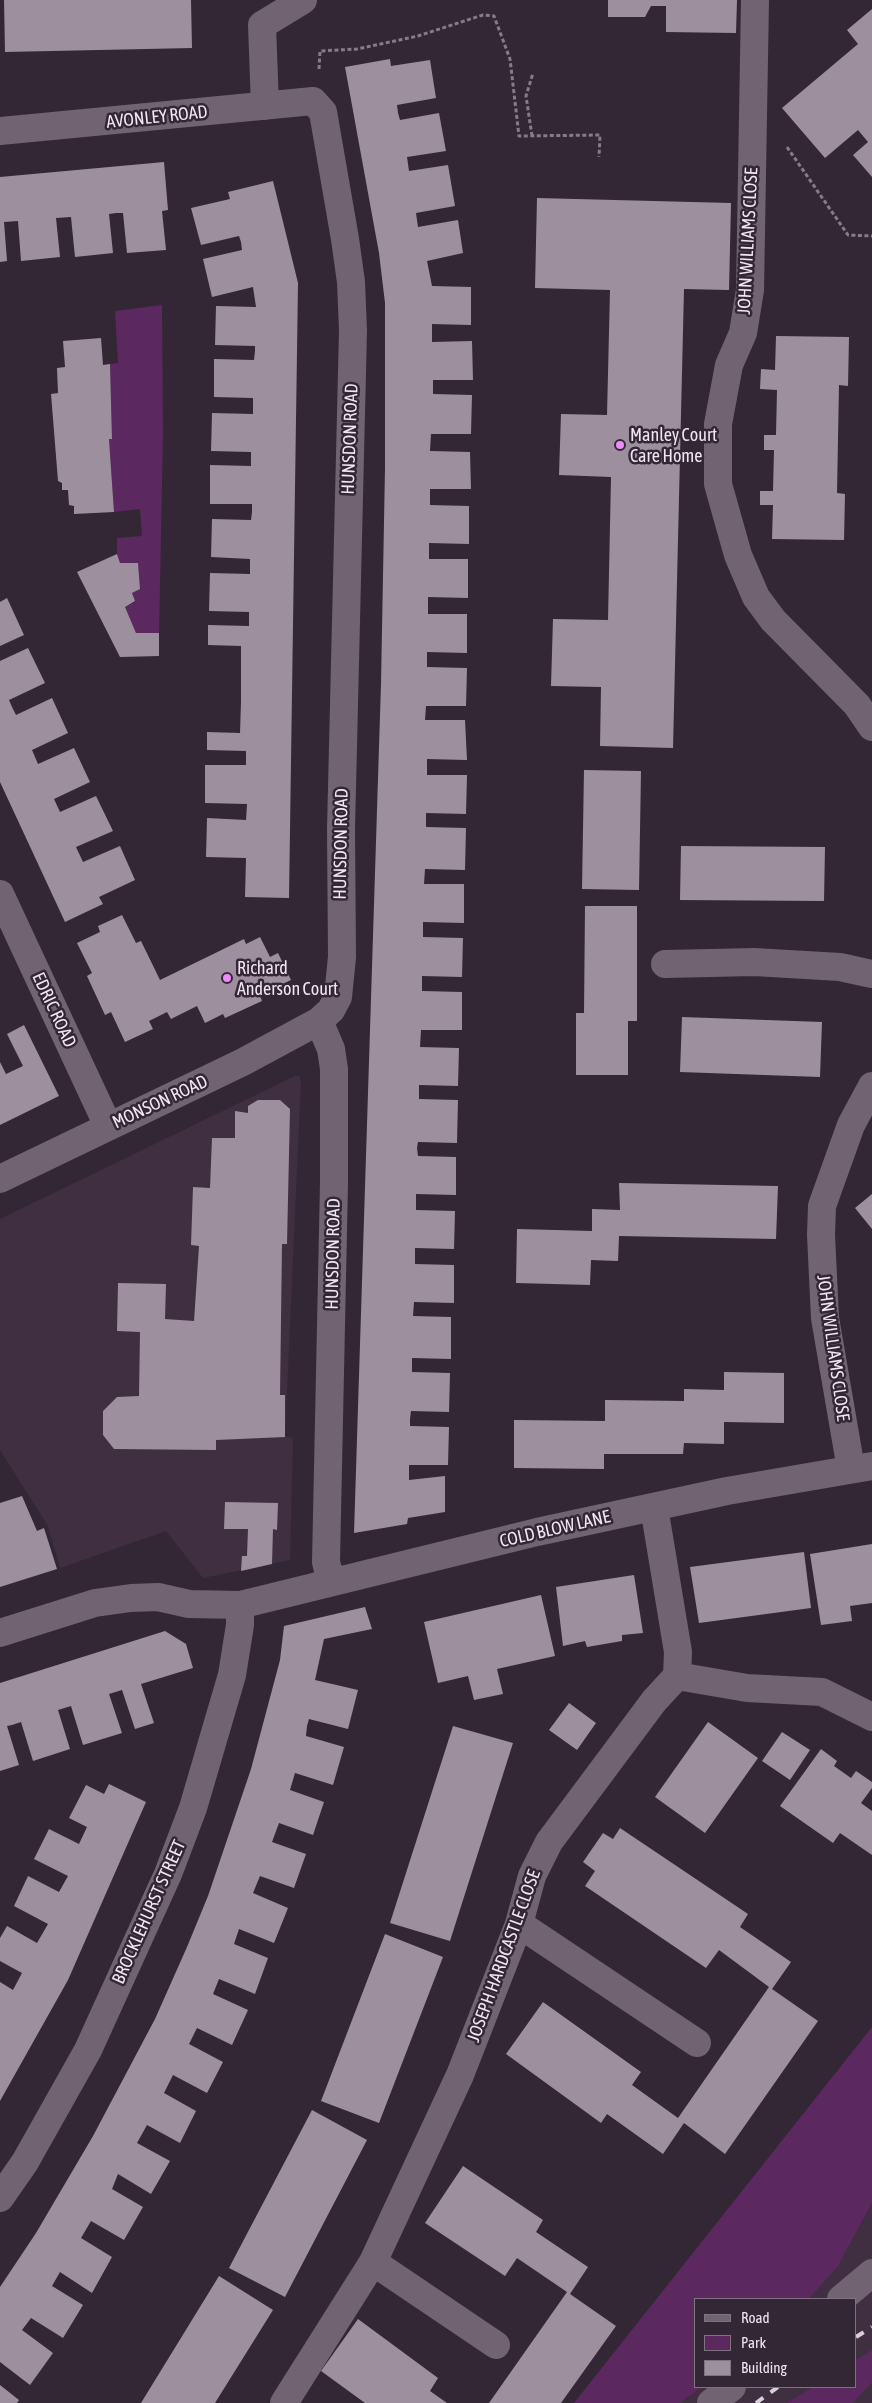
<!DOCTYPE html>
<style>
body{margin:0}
#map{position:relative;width:872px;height:2403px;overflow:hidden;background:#342735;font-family:"Asap Condensed",sans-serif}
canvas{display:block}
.legend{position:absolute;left:694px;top:2298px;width:162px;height:90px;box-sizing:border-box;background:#342735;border:1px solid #7f737f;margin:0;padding:6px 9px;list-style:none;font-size:15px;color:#efe6ef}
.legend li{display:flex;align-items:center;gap:10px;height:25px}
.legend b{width:25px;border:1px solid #7f737f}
</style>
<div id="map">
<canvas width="872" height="2403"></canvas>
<ul class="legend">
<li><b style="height:6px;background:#716372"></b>Road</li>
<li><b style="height:14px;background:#5b2960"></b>Park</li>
<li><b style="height:14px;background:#9e8f9f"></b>Building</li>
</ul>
</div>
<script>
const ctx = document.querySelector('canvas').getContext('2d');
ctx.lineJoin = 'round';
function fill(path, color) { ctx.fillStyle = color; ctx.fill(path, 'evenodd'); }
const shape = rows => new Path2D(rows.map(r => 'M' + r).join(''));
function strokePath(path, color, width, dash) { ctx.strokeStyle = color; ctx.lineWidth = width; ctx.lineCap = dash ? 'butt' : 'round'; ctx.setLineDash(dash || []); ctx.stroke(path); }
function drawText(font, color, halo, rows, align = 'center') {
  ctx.font = font + ' "Asap Condensed",sans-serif'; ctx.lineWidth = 5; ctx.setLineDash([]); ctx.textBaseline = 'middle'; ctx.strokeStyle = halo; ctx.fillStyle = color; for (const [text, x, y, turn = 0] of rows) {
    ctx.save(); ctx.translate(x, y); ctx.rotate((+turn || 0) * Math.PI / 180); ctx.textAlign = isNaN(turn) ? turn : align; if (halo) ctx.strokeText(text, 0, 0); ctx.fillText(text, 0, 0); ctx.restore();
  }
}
const built = shape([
 [295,1076,299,1076,301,1081,285,1436,293,1438,290,1560,203,1578,166,1531,60,1568,48,1526,0,1450,0,1219],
 [872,2203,872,2403,680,2403,702,2387,856,2387,856,2299,809,2299,838,2266]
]);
const green = shape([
 [162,305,163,434,159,633,136,633,125,607,135,602,132,593,140,589,138,563,120,563,117,554,117,538,142,536,140,509,114,512,109,439,112,439,110,364,118,363,115,311],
 [872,2027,872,2203,838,2266,809,2299,696,2299,696,2387,702,2387,680,2403,574,2403],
 [872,2350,872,2382,853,2403,787,2403,813,2387,856,2387,856,2360]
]);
const building = shape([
 [4,0,191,0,192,48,5,52],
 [608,0,737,0,736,33,666,32,666,6,651,6,645,17,608,17],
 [872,9,872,177,853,155,868,142,858,130,825,158,782,108,858,44,847,30],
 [390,59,391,66,430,60,436,98,397,105,398,113,400,120,439,113,446,151,407,157,409,171,448,165,455,206,416,213,418,227,458,220,463,253,427,261,432,286,471,287,471,325,432,324,432,342,472,341,473,380,433,380,433,394,472,395,471,434,431,434,430,451,470,452,471,489,430,489,430,505,469,506,469,544,429,543,429,559,468,559,468,598,428,597,428,614,467,614,467,653,427,652,427,667,467,668,466,706,426,706,425,720,465,720,467,760,427,759,427,775,467,775,466,814,426,813,426,827,466,828,465,870,425,869,424,884,464,884,464,923,423,922,423,937,463,938,462,977,422,976,422,991,462,992,462,1030,421,1030,420,1047,459,1048,458,1086,419,1085,419,1099,458,1100,457,1143,418,1142,417,1148,418,1156,456,1157,456,1195,416,1194,416,1210,455,1211,454,1249,415,1248,415,1264,454,1265,454,1303,414,1302,413,1316,451,1317,451,1359,412,1358,412,1372,450,1373,449,1412,411,1411,410,1419,410,1426,449,1427,448,1465,409,1465,409,1480,445,1476,445,1512,408,1518,407,1524,354,1533,381,684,385,468,385,303,379,253,345,67],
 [164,162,168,210,162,211,166,250,127,253,123,213,116,213,109,214,113,253,75,257,71,217,56,218,60,257,21,261,18,221,4,222,7,261,0,262,0,177],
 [273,181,298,283,289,898,245,897,246,858,206,857,207,818,246,820,247,804,205,803,205,765,246,765,246,751,207,750,207,732,240,733,241,702,241,646,208,645,208,625,249,626,249,612,209,611,210,573,250,574,250,559,211,557,212,519,251,520,252,512,252,504,210,504,210,465,251,466,251,452,211,451,212,413,253,414,253,398,214,397,214,359,254,360,255,351,255,346,215,345,216,306,256,307,253,287,212,297,203,259,242,250,241,242,239,236,201,245,191,208,230,199,228,192],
 [537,198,731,203,729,290,684,289,673,748,600,746,601,687,551,686,553,619,608,620,611,477,559,475,561,414,607,415,610,290,535,288],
 [776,336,849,337,848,386,839,385,837,493,845,494,844,540,772,539,773,505,760,505,760,491,773,491,774,450,764,450,764,435,776,435,777,390,760,389,761,369,775,370],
 [101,338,103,365,110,364,112,439,109,439,114,512,74,514,74,506,69,505,68,490,62,490,62,483,58,481,51,394,58,393,57,368,65,367,63,341],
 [117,554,120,563,138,563,140,589,132,593,135,601,125,607,136,633,159,633,159,656,120,657,77,572],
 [7,598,24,635,0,646,0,602],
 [28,648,45,683,9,700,12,707,16,715,52,698,68,733,32,750,38,764,74,748,90,782,54,799,60,812,96,796,113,831,76,847,83,862,120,846,135,880,99,897,103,904,65,922,0,782,0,661],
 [584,770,641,771,639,890,582,889],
 [681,846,825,847,824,901,680,900],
 [585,906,637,906,637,1021,628,1021,628,1075,576,1075,576,1013,584,1013],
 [122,915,136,943,141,941,160,980,244,939,246,944,260,937,270,957,278,953,291,980,260,995,262,1001,225,1018,223,1014,205,1023,197,1006,171,1019,167,1012,149,1021,153,1029,125,1042,111,1012,105,1015,87,976,92,973,77,943,100,932,98,926],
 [682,1017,822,1022,820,1077,680,1072],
 [24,1025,59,1096,0,1125,0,1062,6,1074,23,1066,7,1034],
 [258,1100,280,1100,290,1109,287,1244,282,1244,280,1395,285,1395,285,1437,216,1440,216,1450,114,1449,103,1435,103,1411,117,1397,139,1396,140,1332,117,1331,118,1283,166,1284,165,1319,194,1321,199,1246,191,1245,193,1187,210,1188,212,1138,235,1138,235,1111,248,1113,248,1106],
 [619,1183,778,1186,776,1239,619,1236,618,1261,591,1260,590,1285,516,1283,517,1229,592,1231,592,1209,620,1210],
 [872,1194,872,1229,855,1208],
 [724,1372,784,1373,784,1423,724,1422,724,1444,684,1443,683,1454,604,1454,604,1469,514,1468,514,1420,605,1421,605,1400,684,1401,684,1389,724,1390],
 [22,1496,37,1531,44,1528,57,1569,0,1587,0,1503],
 [225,1502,278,1503,277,1530,273,1529,272,1564,241,1571,242,1556,247,1556,248,1529,224,1529],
 [872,1544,872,1603,850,1606,852,1621,821,1625,810,1554],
 [804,1552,811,1608,699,1623,690,1567],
 [634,1575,643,1633,622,1635,622,1641,587,1647,585,1641,563,1646,556,1587],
 [541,1595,555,1656,497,1669,503,1694,474,1700,468,1676,438,1683,424,1622],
 [365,1607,372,1629,324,1639,315,1680,358,1690,348,1729,309,1719,307,1726,306,1736,344,1747,333,1785,295,1773,290,1790,324,1802,313,1835,279,1823,272,1842,306,1854,294,1888,260,1876,253,1893,288,1908,274,1943,239,1929,234,1944,268,1958,255,1994,219,1979,213,1994,248,2010,232,2045,197,2028,189,2044,223,2062,207,2093,173,2075,164,2093,196,2111,180,2143,147,2125,137,2143,170,2161,151,2194,118,2174,112,2189,143,2207,124,2240,91,2221,81,2238,112,2257,92,2293,60,2272,52,2286,83,2305,63,2338,31,2318,22,2330,53,2353,30,2385,0,2362,0,2287,36,2233,93,2136,155,2019,187,1947,208,1896,251,1769,280,1660,284,1626],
 [165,1631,186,1644,193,1668,141,1684,154,1723,135,1729,122,1690,109,1694,122,1733,83,1745,71,1706,58,1710,70,1749,33,1761,21,1722,12,1725,7,1726,19,1765,0,1771,0,1683],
 [569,1703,596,1723,577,1750,549,1730],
 [708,1722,758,1758,705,1833,655,1797],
 [453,1726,513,1743,450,1941,390,1923],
 [782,1732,810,1750,790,1780,762,1761],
 [821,1749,837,1761,834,1766,851,1778,856,1771,872,1782,872,1788,861,1803,872,1811,872,1855,840,1833,833,1843,780,1806],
 [109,1784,146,1802,68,1980,0,2101,0,1982,13,1990,22,1973,0,1961,0,1938,7,1926,37,1943,48,1924,14,1906,28,1876,59,1892,68,1876,34,1859,49,1829,79,1844,87,1827,69,1818,86,1785,104,1794],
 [620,1828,748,1914,740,1927,791,1962,772,1989,818,2021,725,2154,684,2123,663,2154,607,2114,601,2123,506,2054,543,2002,641,2072,632,2085,678,2118,769,1987,719,1950,706,1968,585,1886,595,1871,583,1862,603,1833,613,1839],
 [385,1934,443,1957,379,2123,321,2101],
 [312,2110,367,2140,285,2297,229,2268],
 [463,2166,543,2220,536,2232,588,2267,570,2294,616,2326,561,2403,489,2403,567,2292,517,2258,505,2276,425,2223],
 [219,2276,273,2310,215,2403,141,2403],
 [358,2319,438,2378,430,2391,447,2403,365,2403,321,2371],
 [0,2385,19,2400,17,2403,0,2403]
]);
const path = shape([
 [319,69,320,51,357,49,418,36,483,15,494,16,510,59,519,136,600,135,599,157],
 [532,136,526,96,533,73],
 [787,147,848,235,872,236]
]);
const minor = shape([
 [755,0,750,290,743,333,729,365,718,424,718,484,738,555,756,597,773,620,857,705,872,727],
 [265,106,262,25,303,0],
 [0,131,313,101,323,112,345,239,351,282,353,330,341,829,342,957,338,997,331,1010,319,1021,243,1062,0,1179],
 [0,894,108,1126],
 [665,964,754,962,840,967,872,974],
 [319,1021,331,1049,334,1069,334,1183,326,1562,331,1582],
 [851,1469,825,1318,821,1235,822,1206,851,1125,872,1086],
 [654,1507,678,1652,677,1676],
 [0,1633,95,1603,131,1598,158,1597,189,1604,240,1605,537,1532,727,1491,872,1466],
 [519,1924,697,2043],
 [0,2198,25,2162,88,2050,168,1874,193,1808,232,1675,240,1625,240,1605],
 [373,2262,496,2345],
 [841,2299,872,2273],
 [284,2403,373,2262,460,2075,519,1924,532,1876,549,1842,654,1701,677,1676,747,1688,822,1692,872,1717],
 [711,2403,732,2387]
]);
const rail = shape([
 [856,2337,872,2327],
 [756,2403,778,2387]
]);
const markers = [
 [620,445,5,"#ee8bf8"],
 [227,978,5,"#ee8bf8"]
];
const streetNames = [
 ["AVONLEY ROAD",157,117,-6],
 ["JOHN WILLIAMS CLOSE",748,241,-87],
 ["HUNSDON ROAD",350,439,-88],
 ["HUNSDON ROAD",341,844,-89],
 ["EDRIC ROAD",54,1010,65],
 ["MONSON ROAD",160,1102,-25],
 ["HUNSDON ROAD",333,1254,-89],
 ["JOHN WILLIAMS CLOSE",833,1348,82],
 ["COLD BLOW LANE",555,1529,-13],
 ["BROCKLEHURST STREET",149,1912,-66],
 ["JOSEPH HARDCASTLE CLOSE",504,1956,-70]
];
const poiNames = [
 ["Manley Court",630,435],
 ["Care Home",630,456],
 ["Richard",237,968],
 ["Anderson Court",237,989]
];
fill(built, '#402f41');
fill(green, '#5b2960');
fill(building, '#9e8f9f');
strokePath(path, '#867b87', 3, [4, 2.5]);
strokePath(minor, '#716372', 28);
strokePath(rail, '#d9cfd9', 4, [9, 9]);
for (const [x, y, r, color] of markers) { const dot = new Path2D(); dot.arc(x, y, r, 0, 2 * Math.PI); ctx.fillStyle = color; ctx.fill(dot); strokePath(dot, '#342735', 2); }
drawText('18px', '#efe6ef', '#342735', streetNames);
drawText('18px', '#efe6ef', '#342735', poiNames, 'left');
</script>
